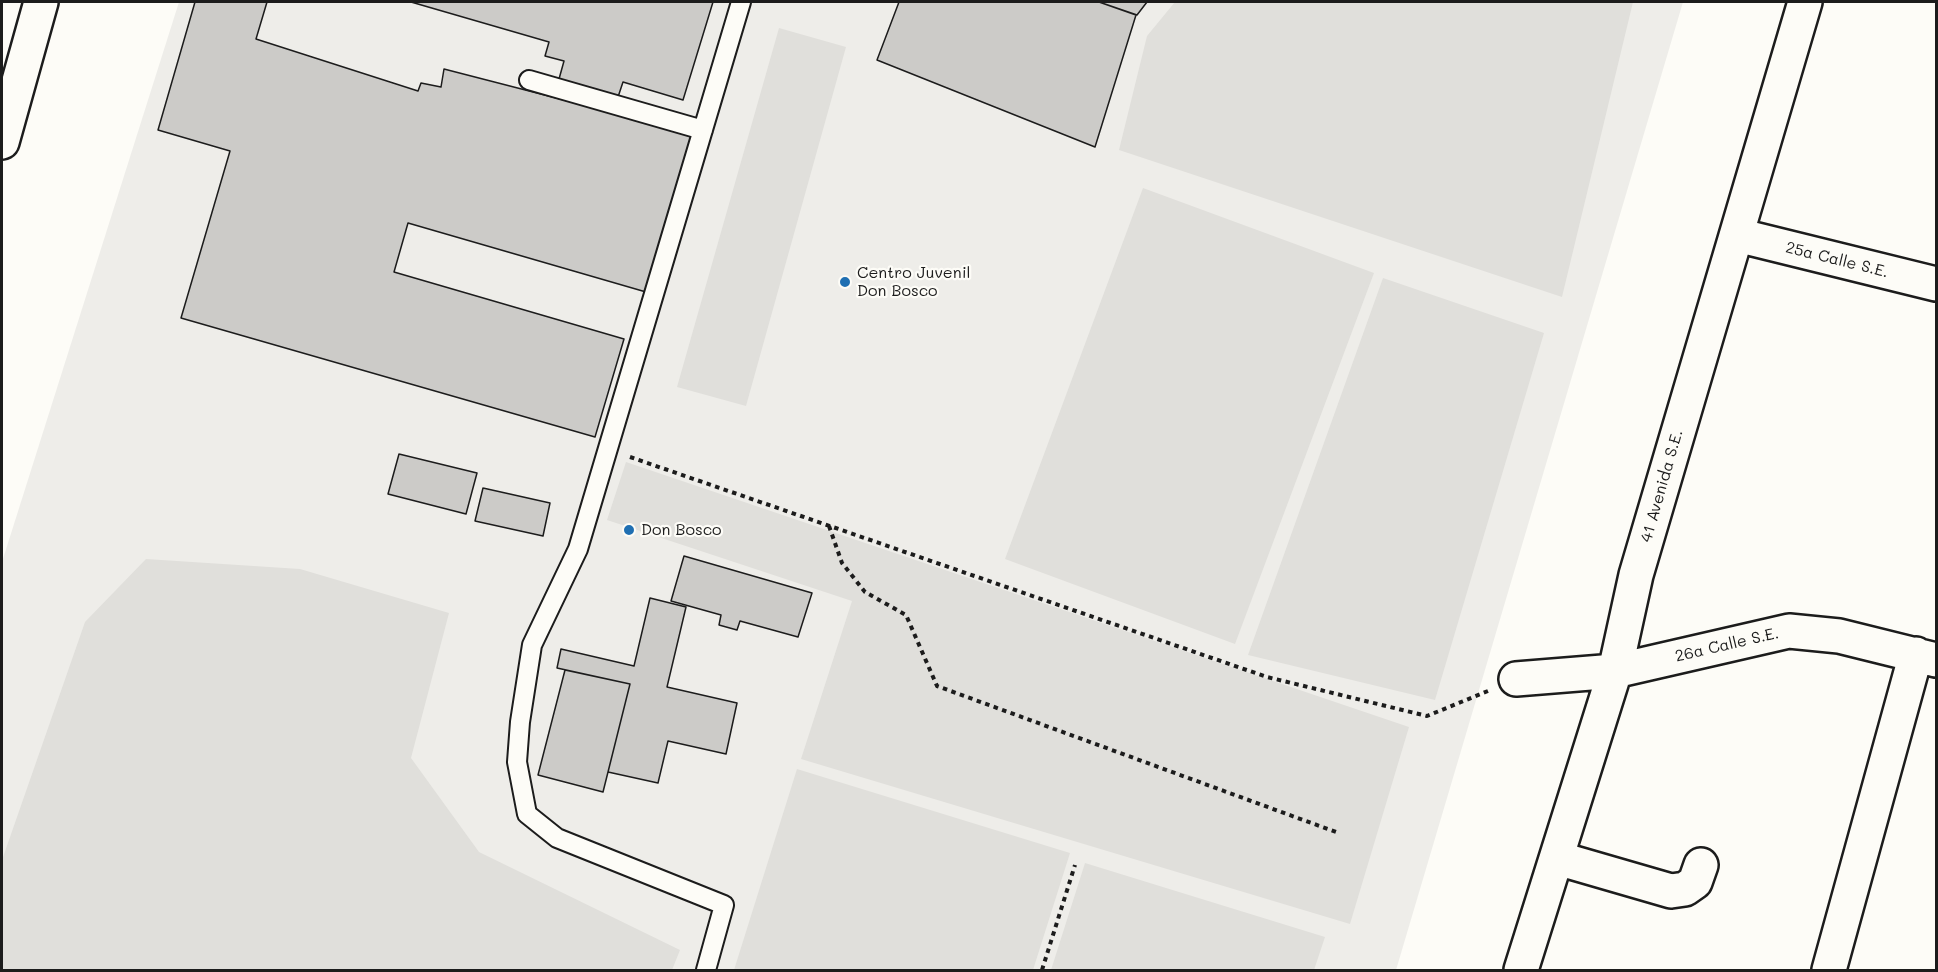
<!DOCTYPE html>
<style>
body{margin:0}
#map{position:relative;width:1938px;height:972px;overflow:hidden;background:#fdfcf7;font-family:Mali,sans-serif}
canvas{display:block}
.frame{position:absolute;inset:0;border:3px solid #1c1c1c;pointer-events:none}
</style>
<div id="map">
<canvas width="1938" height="972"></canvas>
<div class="frame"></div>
</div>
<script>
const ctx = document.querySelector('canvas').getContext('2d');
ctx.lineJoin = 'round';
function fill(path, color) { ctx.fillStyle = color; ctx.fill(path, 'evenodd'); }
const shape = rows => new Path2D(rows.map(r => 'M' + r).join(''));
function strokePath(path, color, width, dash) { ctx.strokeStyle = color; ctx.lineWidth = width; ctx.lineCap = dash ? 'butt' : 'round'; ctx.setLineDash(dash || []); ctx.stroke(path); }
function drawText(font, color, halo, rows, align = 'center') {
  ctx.font = font + ' Mali,sans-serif'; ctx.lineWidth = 4.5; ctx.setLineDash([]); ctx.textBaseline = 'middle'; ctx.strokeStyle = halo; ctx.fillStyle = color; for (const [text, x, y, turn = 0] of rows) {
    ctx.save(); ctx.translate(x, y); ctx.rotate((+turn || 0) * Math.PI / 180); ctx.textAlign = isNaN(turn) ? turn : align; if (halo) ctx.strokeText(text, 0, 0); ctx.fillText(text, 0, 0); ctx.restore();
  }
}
const built = shape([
 [179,2,1683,2,1396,970,2,970,2,562]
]);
const green = shape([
 [1175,2,1633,2,1562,297,1119,150,1147,36],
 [779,28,846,47,746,406,677,387],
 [1143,188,1374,273,1235,644,1005,559],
 [1383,278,1544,333,1435,700,1248,655],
 [626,462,1409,727,1350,924,801,759,852,601,607,520],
 [146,559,300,569,449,613,411,758,479,852,680,950,672,970,2,970,2,860,85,622],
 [797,769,1070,853,1033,970,734,970],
 [1085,863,1325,937,1314,970,1051,970]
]);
const building = shape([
 [195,2,267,2,256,39,418,91,421,83,441,87,444,69,692,133,646,292,408,223,394,272,624,339,595,437,181,318,230,151,158,130,195,2],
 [411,2,713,2,683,100,623,82,618,97,559,79,564,61,545,56,549,42,411,2],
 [899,2,1099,2,1136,15,1095,147,877,60,899,2],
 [1099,2,1147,2,1137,15,1099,2],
 [399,454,477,473,466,514,388,494,399,454],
 [483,488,550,503,543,536,475,521,483,488],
 [684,556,812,593,798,637,740,621,737,630,719,625,721,615,671,601,684,556],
 [650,598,686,607,667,687,737,703,726,754,668,741,658,783,608,772,630,684,557,668,561,649,634,666,650,598],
 [565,670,630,684,603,792,538,775,565,670]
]);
const path = shape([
 [630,457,1267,677,1427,716,1488,691],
 [829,526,842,563,865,592,906,615,937,686,1336,832],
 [1042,970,1075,865]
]);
const lane = shape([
 [529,80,703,130],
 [706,970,724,905,557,838,527,814,517,762,520,722,532,645,578,549,741,2]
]);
const street = shape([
 [2,142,41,2],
 [1737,235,1936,284],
 [1516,679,1615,671,1789,631,1839,636,1936,660],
 [1557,858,1671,891,1685,889,1695,882,1701,865],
 [1521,970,1615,671,1636,575,1805,2],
 [1829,970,1916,654]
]);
const markers = [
 [845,282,6,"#1f6fb2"],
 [629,530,6,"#1f6fb2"]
];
const streetNames = [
 ["25a Calle S.E.",1837,260,14],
 ["41 Avenida S.E.",1662,486,-74],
 ["26a Calle S.E.",1727,645,-13]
];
const poiNames = [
 ["Centro Juvenil",857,273],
 ["Don Bosco",857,291],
 ["Don Bosco",641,530]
];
fill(built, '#eeede9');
fill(green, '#e0dfdb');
fill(building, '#cccbc8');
strokePath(building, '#1c1c1c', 1.5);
strokePath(lane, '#1c1c1c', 22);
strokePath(street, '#1c1c1c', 38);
strokePath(path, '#1c1c1c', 4, [4.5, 4.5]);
strokePath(lane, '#fdfcf7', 18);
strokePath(street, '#fdfcf7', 33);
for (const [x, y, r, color] of markers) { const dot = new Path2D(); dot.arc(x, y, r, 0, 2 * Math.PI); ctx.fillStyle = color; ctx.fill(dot); strokePath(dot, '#fdfcf7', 2); }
drawText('16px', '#1c1c1c', '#fdfcf7', streetNames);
drawText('16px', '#1c1c1c', '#fdfcf7', poiNames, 'left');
</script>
